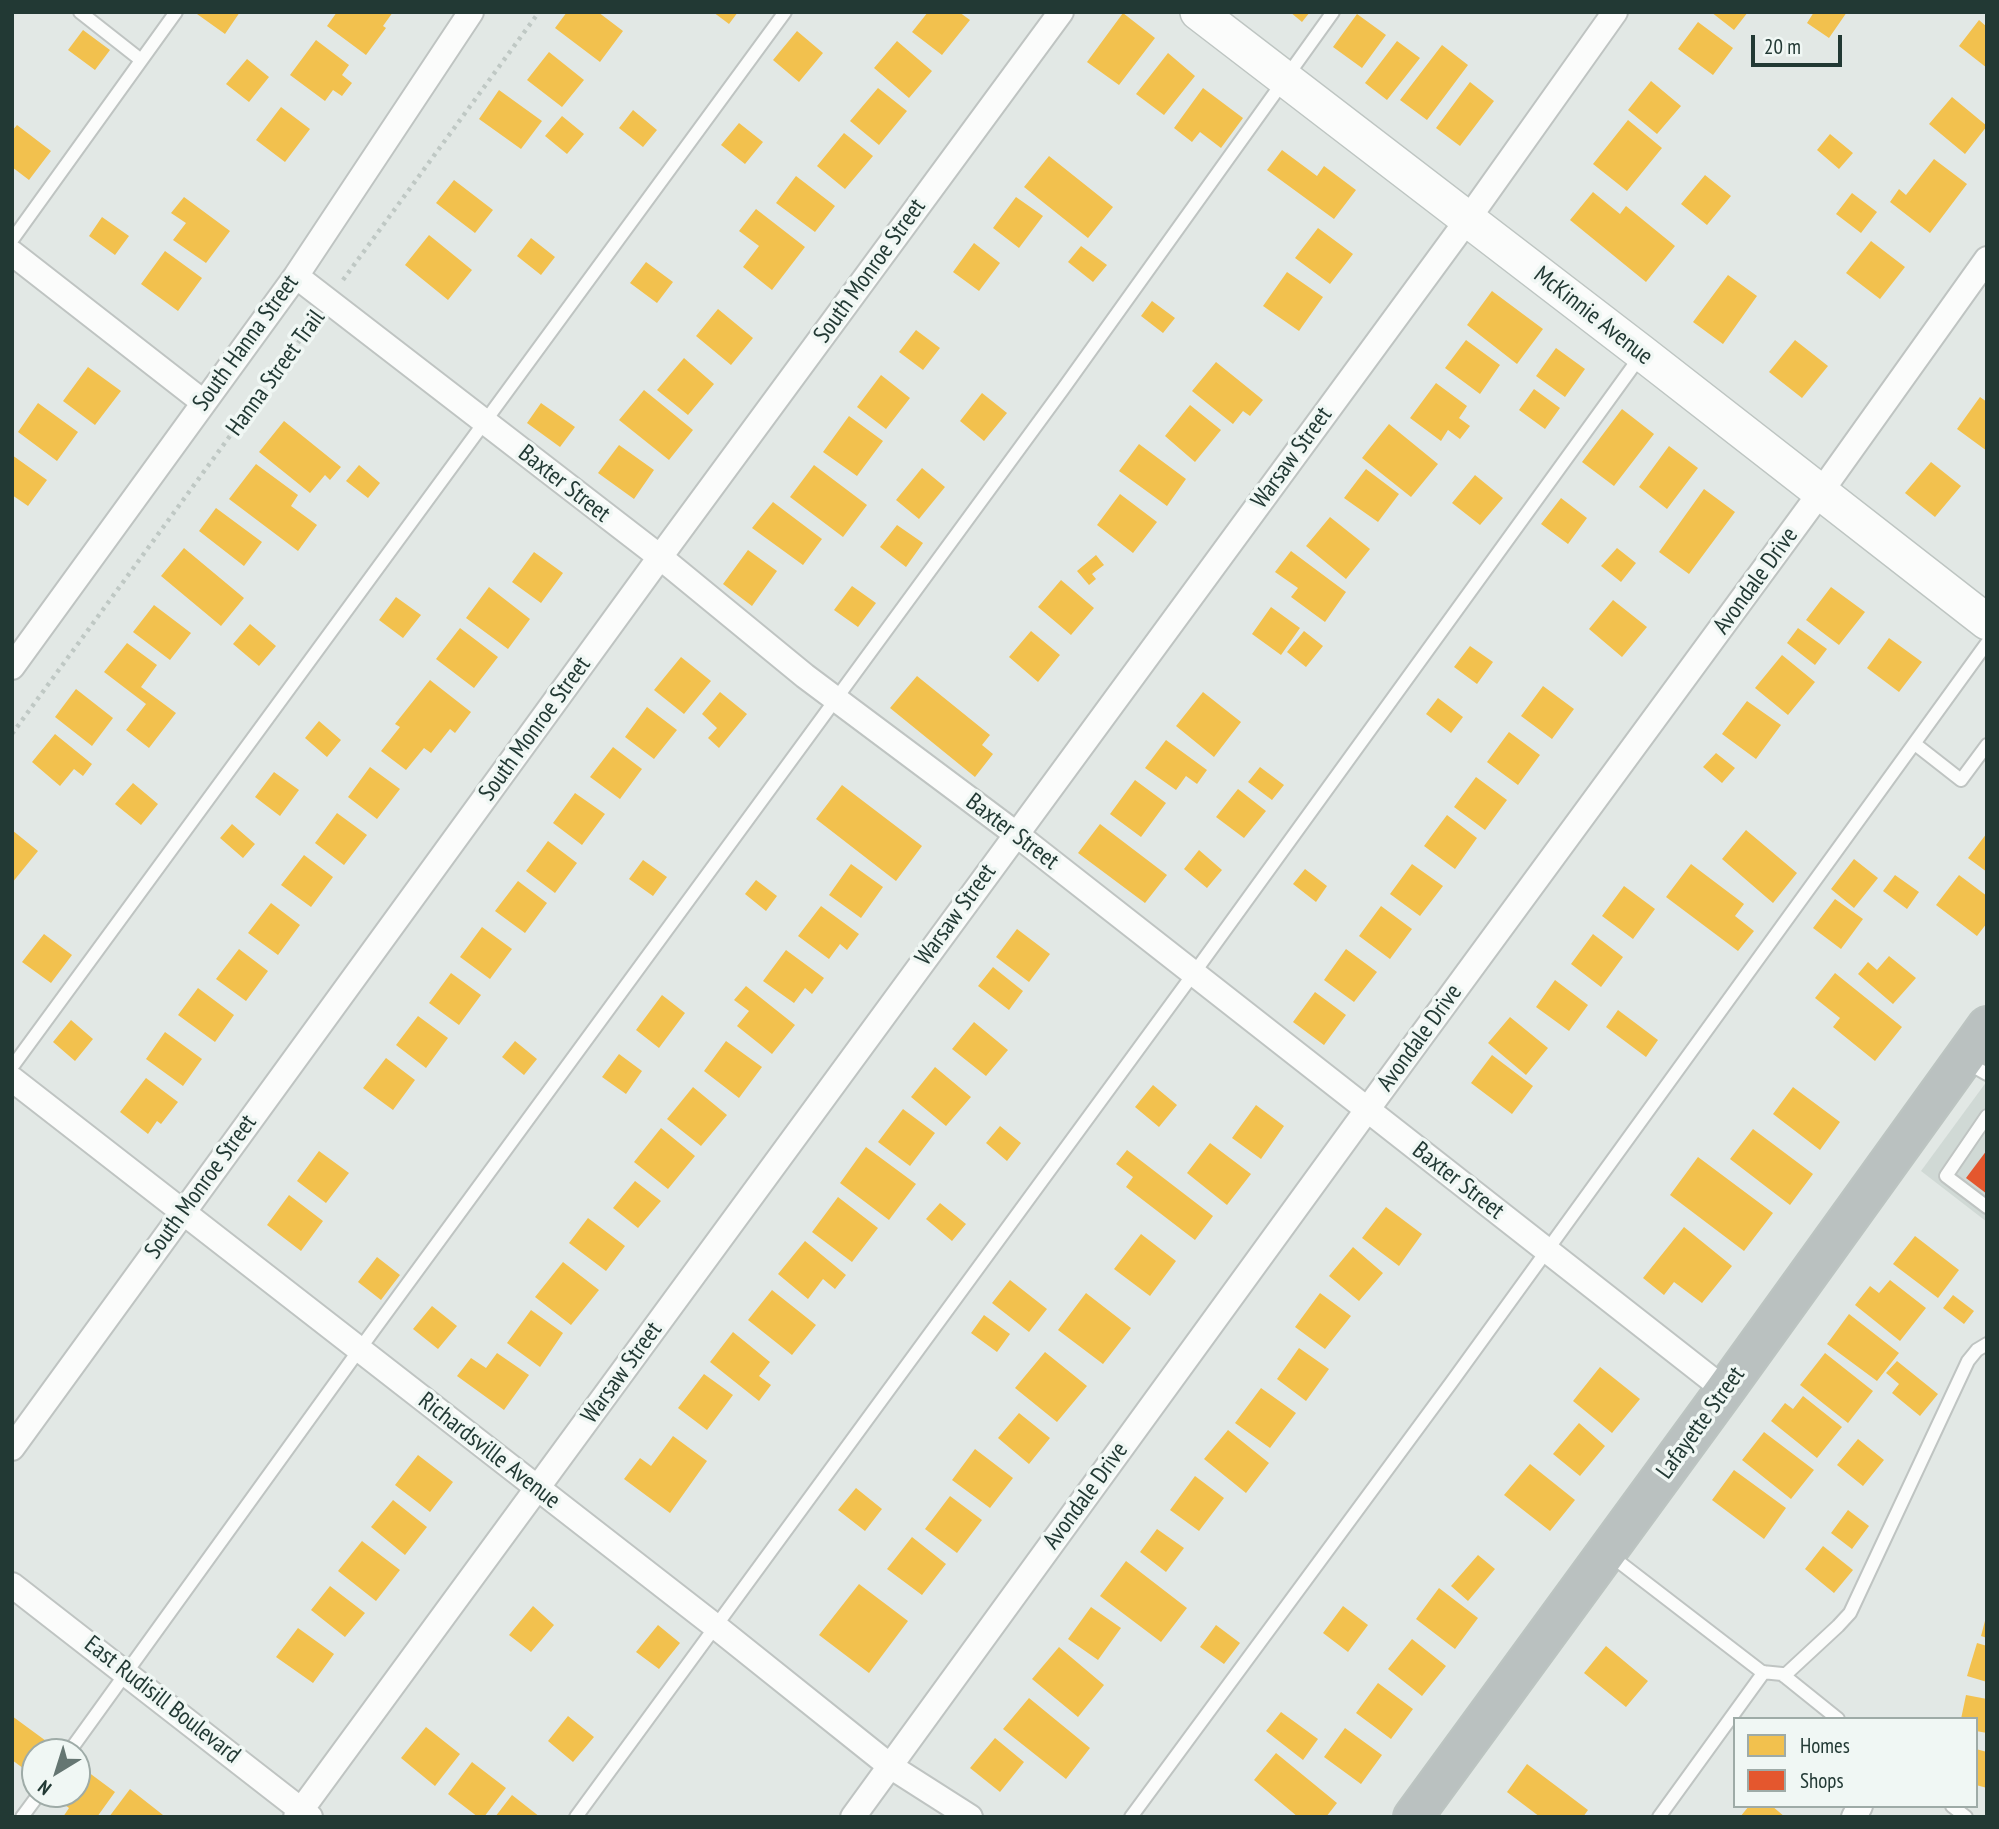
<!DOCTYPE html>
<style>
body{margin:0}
#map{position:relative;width:1999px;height:1829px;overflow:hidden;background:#e2e8e5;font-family:"PT Sans Narrow",sans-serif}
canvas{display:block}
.frame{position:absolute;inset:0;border:14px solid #223934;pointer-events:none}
.legend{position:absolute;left:1733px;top:1717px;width:245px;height:91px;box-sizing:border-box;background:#f0f7f4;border:2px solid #9eaba7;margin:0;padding:9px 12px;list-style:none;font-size:21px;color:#223934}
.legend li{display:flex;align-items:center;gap:14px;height:35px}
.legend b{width:35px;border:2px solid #9eaba7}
.north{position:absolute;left:21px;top:1738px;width:70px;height:70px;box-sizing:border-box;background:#f0f7f4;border:2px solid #9eaba7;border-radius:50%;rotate:218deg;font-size:19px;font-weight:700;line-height:28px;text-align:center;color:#223934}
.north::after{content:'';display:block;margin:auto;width:24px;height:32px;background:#657672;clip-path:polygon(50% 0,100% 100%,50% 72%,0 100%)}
.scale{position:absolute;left:1751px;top:35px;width:91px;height:32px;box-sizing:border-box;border:4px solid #223934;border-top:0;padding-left:9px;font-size:21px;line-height:24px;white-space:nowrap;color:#223934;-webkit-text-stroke:5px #f0f7f4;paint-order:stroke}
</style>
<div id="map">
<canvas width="1999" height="1829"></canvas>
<div class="frame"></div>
<ul class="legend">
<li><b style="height:19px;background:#f2c14e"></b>Homes</li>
<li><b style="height:19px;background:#e4572e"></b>Shops</li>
</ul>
<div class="north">N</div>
<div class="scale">20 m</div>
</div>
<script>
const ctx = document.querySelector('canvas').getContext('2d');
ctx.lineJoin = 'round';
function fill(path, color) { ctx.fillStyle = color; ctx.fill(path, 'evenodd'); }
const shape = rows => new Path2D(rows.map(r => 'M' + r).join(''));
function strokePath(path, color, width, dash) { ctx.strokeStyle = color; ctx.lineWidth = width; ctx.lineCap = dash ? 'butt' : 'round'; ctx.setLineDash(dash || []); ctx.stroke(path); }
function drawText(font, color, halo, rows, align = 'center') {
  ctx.font = font + ' "PT Sans Narrow",sans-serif'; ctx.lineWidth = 7; ctx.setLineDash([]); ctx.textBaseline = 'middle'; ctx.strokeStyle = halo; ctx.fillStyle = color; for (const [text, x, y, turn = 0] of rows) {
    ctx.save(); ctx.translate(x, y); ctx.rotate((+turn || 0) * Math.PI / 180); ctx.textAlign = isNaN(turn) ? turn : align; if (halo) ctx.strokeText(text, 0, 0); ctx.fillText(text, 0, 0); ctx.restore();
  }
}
const built = shape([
 [1987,1081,1987,1222,1921,1171]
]);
const homes = shape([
 [199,12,240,12,225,34,197,14],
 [337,12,393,12,383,26,386,28,366,55,327,26],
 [567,12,598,12,623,31,600,62,555,28],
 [713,12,738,12,729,24],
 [928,12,959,12,970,20,942,55,912,32],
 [1290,12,1310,12,1302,22],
 [1711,12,1748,12,1734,30],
 [1814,12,1847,12,1829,38,1807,23],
 [1123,13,1155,38,1119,85,1087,62],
 [1357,14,1386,35,1362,68,1333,47],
 [1979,20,1987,27,1987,68,1959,46],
 [1698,22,1733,48,1713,75,1678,49],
 [83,30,110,50,95,70,68,50],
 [797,31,823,53,799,82,773,60],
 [316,40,349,65,342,75,352,83,342,96,333,90,325,101,290,75],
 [897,41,932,71,909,98,874,68],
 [1397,41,1420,58,1387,100,1365,83],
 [1442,45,1468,65,1427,120,1400,100],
 [549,52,584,80,562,107,527,80],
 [1168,53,1195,76,1164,115,1136,94],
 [247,59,269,77,249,102,226,84],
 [1651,81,1681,106,1657,134,1628,110],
 [1470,82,1494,101,1460,146,1436,128],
 [878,88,907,111,879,145,850,121],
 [1203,88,1243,118,1221,148,1200,132,1192,142,1174,128],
 [499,90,542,121,521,149,479,119],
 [1952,97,1987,126,1965,154,1929,124],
 [281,107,310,129,285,162,256,140],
 [633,110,657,130,643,147,619,128],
 [562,116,584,134,567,154,545,136],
 [1628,120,1662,148,1627,191,1593,164],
 [739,123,763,142,745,164,721,145],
 [17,125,51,151,29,180,12,167,12,131],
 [844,133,873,156,845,189,817,166],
 [1830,134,1853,153,1839,169,1817,150],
 [1282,150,1317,176,1324,166,1356,190,1334,219,1267,170],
 [1049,156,1113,207,1088,238,1024,187],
 [1934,159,1967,184,1930,233,1890,202,1899,189,1906,195],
 [1705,175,1731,196,1707,225,1681,204],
 [796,176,835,206,815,232,776,203],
 [454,180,493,210,475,233,436,203],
 [1593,192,1620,214,1626,206,1675,246,1646,282,1570,220],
 [1852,193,1877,212,1861,233,1836,214],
 [184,197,230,231,206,263,173,240,186,223,171,213],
 [1016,197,1043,216,1019,248,993,228],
 [756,209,805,247,772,290,743,267,759,246,739,231],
 [102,217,129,236,115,255,89,236],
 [1318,228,1353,254,1330,284,1295,258],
 [429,235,472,270,448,300,405,265],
 [531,238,555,257,541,275,517,256],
 [1871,241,1905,267,1880,299,1846,273],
 [974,243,1000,263,979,291,953,272],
 [1081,246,1107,265,1093,282,1068,262],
 [165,251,202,278,178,311,141,284],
 [646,262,673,282,657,303,630,283],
 [1287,272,1323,297,1299,331,1263,306],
 [1728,275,1757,296,1723,344,1693,322],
 [1492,291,1543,329,1517,364,1467,325],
 [1152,301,1175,318,1163,333,1141,316],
 [718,309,753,338,731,365,696,336],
 [916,330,940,348,923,370,899,352],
 [1466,340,1500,365,1480,394,1445,368],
 [1795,340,1828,366,1802,398,1769,372],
 [1556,348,1585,369,1565,397,1536,376],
 [684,358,714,384,688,415,657,390],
 [1216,362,1263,400,1250,416,1243,411,1233,424,1192,391],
 [88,367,121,391,95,425,63,401],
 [881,375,910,398,886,429,857,407],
 [1436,383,1467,406,1459,418,1470,426,1460,439,1448,430,1441,441,1410,418],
 [1534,389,1560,408,1545,429,1519,410],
 [644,390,693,430,669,460,619,420],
 [982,393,1007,413,984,441,960,421],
 [1980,397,1987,402,1987,451,1957,429],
 [38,403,78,432,57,461,18,432],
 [541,403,575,427,560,447,527,423],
 [1190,405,1221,430,1195,462,1165,436],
 [1622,409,1654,434,1614,486,1582,462],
 [849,416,883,441,857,476,823,452],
 [284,421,341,467,330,480,325,475,310,493,259,452],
 [1389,424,1438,464,1411,497,1362,458],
 [1139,444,1186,479,1167,506,1119,471],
 [619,445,654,470,634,499,598,473],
 [1669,446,1698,468,1667,509,1639,487],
 [12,455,47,480,28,506,12,495],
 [1931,462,1961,486,1935,517,1905,493],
 [256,464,298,495,291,506,317,525,298,551,229,499],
 [359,465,380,483,368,498,346,481],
 [814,465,867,505,843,537,790,497],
 [922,468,945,487,919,519,896,500],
 [1366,469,1399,494,1378,522,1344,498],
 [1475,475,1503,498,1480,525,1452,503],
 [1704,489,1735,512,1689,574,1659,552],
 [1120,494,1157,522,1133,553,1097,525],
 [1561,498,1587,518,1568,544,1541,524],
 [773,502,822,539,803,565,752,528],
 [216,508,262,542,244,566,199,531],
 [1330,517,1370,549,1346,579,1306,546],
 [897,525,923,543,906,567,880,547],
 [184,548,244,598,221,626,161,576],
 [1617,548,1636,563,1621,582,1601,566],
 [748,550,777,571,752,606,723,584],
 [1291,551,1346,592,1325,622,1291,597,1298,588,1275,572],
 [534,552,563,573,541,603,512,582],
 [1096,555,1104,565,1092,574,1096,579,1089,585,1077,571],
 [1061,580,1094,608,1071,635,1038,607],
 [852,586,876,603,858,627,834,610],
 [489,587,530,619,508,649,466,618],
 [1831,587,1865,612,1839,645,1806,620],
 [396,597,421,615,403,638,379,620],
 [1613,600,1647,627,1622,657,1589,629],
 [154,605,191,633,170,660,133,632],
 [1271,607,1300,628,1281,655,1252,634],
 [250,624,276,646,259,666,233,644],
 [460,628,498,657,474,688,436,659],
 [1798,628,1827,649,1815,665,1787,643],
 [1031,631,1060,655,1038,682,1009,657],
 [1304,631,1323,646,1306,667,1287,652],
 [1889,638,1922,662,1899,692,1867,668],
 [127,643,157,665,141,687,176,713,149,748,126,730,146,704,104,672],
 [1470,646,1493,662,1477,684,1454,667],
 [1782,655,1815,682,1788,715,1755,688],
 [681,657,711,681,684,714,654,690],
 [917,676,990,735,982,745,993,754,975,777,890,708],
 [430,680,471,712,455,733,450,729,431,753,424,748,406,770,381,751,400,727,395,724],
 [1543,686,1574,709,1552,739,1521,716],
 [76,689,113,718,92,746,55,717],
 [720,692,747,714,719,748,708,738,717,728,702,714],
 [1203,692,1241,722,1214,757,1176,726],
 [1438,698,1463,717,1451,733,1426,714],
 [1747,701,1781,725,1756,759,1722,734],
 [647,707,677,730,654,759,625,737],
 [319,721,341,740,327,757,305,738],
 [1509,732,1540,755,1518,785,1487,762],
 [55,734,92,764,83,776,74,769,60,786,32,762],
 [1166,740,1207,770,1197,784,1186,776,1176,790,1145,768],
 [613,747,642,769,620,799,590,777],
 [1716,753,1735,768,1722,783,1703,767],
 [370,767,400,789,377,819,348,797],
 [1260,767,1284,785,1272,800,1248,782],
 [274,772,299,790,280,816,255,797],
 [1476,777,1507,800,1485,830,1454,807],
 [1135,780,1166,803,1141,837,1110,814],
 [133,783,158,804,141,825,115,804],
 [842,785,922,846,896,881,816,819],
 [1238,789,1266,811,1244,838,1216,817],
 [575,793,605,814,582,845,553,823],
 [337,813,367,835,344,865,315,843],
 [1447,815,1477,838,1455,869,1424,846],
 [232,824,255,844,243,858,220,838],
 [1100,824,1167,875,1145,903,1078,853],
 [12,830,38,851,12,883],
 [1746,830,1797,873,1773,903,1722,859],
 [1987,833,1987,872,1968,858],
 [548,841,577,863,555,893,526,871],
 [1199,850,1222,870,1207,888,1184,869],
 [304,855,333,877,311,907,281,885],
 [1854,859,1878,878,1854,908,1831,889],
 [643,860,667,877,653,896,629,879],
 [851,864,883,887,861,918,829,895],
 [1412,864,1443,886,1420,916,1390,894],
 [1691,864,1744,904,1735,916,1754,931,1738,951,1666,897],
 [1305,869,1327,886,1316,902,1293,884],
 [1895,875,1919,892,1907,909,1883,891],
 [1959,875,1987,896,1987,923,1977,936,1936,905],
 [756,880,777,896,766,911,745,894],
 [518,881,547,903,525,933,495,911],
 [1624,886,1655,909,1633,939,1602,916],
 [1835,899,1863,919,1841,949,1813,928],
 [271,903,300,925,278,955,248,933],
 [821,906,859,934,847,950,840,944,829,959,798,936],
 [1381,906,1412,929,1390,959,1359,936],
 [482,927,512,949,490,979,460,957],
 [1017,929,1050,954,1029,982,996,957],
 [44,934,72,955,51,983,22,962],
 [1593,934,1623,957,1601,987,1571,964],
 [239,949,268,971,246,1001,216,979],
 [1346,949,1377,972,1354,1002,1324,980],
 [786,950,824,978,812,994,805,988,794,1003,763,981],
 [1889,956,1916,978,1893,1004,1858,974,1868,962,1877,970],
 [993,967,1023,991,1009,1010,978,986],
 [451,973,481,995,459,1025,429,1003],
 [1835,973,1902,1027,1875,1061,1833,1027,1840,1018,1815,998],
 [1555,980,1588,1005,1569,1031,1536,1007],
 [746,986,795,1025,772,1054,737,1026,749,1011,734,1000],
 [198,988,234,1015,215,1042,178,1015],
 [1315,992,1346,1015,1324,1045,1293,1022],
 [662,995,685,1013,659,1048,636,1030],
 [1618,1010,1658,1040,1646,1057,1606,1027],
 [418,1016,448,1038,426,1068,396,1045],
 [1510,1017,1548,1048,1526,1075,1488,1043],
 [71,1020,93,1039,75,1061,53,1042],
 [974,1022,1008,1050,986,1076,952,1049],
 [165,1032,202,1059,183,1086,146,1059],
 [515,1041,537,1059,524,1075,502,1057],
 [726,1041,762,1067,739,1098,704,1071],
 [619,1054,642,1071,626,1094,602,1077],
 [1492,1055,1533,1086,1512,1114,1471,1083],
 [386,1058,415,1080,393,1110,363,1088],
 [935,1067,971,1097,946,1126,911,1097],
 [146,1078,178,1102,161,1124,157,1121,148,1134,120,1112],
 [1153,1085,1177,1105,1159,1127,1135,1107],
 [693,1087,727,1115,701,1146,667,1119],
 [1793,1087,1840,1122,1820,1150,1773,1114],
 [1256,1105,1284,1126,1261,1159,1232,1138],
 [903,1109,935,1133,910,1166,878,1142],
 [1000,1126,1021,1143,1007,1161,986,1143],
 [661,1128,695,1156,668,1189,634,1162],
 [1753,1129,1813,1174,1790,1205,1730,1159],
 [1210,1143,1251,1174,1227,1205,1187,1173],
 [866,1147,916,1184,889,1220,840,1183],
 [1127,1150,1213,1216,1195,1240,1126,1187,1133,1177,1116,1164],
 [319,1151,349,1173,326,1203,297,1181],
 [1698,1157,1773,1213,1744,1251,1670,1195],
 [635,1181,661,1201,638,1228,613,1208],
 [289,1195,323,1221,301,1251,267,1225],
 [838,1197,878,1228,852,1262,812,1232],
 [940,1203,966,1224,952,1241,926,1219],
 [1386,1207,1422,1234,1399,1266,1362,1238],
 [588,1218,625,1246,606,1271,569,1243],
 [1684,1227,1732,1266,1702,1303,1674,1282,1664,1295,1643,1278],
 [1141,1234,1176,1261,1150,1296,1114,1269],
 [1915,1236,1959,1270,1938,1298,1893,1264],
 [805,1241,846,1275,835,1289,823,1279,808,1299,778,1274],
 [1353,1247,1383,1273,1359,1301,1329,1276],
 [377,1257,400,1275,381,1300,358,1282],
 [563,1262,599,1290,571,1325,535,1297],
 [1010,1280,1047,1309,1029,1332,992,1303],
 [1890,1280,1926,1308,1900,1341,1855,1305,1870,1286,1879,1293],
 [772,1290,816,1325,792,1355,748,1320],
 [1086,1293,1131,1328,1103,1364,1058,1330],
 [1320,1293,1351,1316,1325,1349,1295,1327],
 [1953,1295,1974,1311,1964,1324,1943,1308],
 [432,1306,457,1326,438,1349,413,1329],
 [531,1310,563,1333,540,1367,507,1343],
 [1849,1314,1899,1353,1877,1381,1827,1344],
 [984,1315,1010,1334,997,1352,971,1333],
 [733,1332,770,1362,759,1376,771,1385,759,1401,710,1362],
 [1299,1348,1329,1369,1306,1401,1277,1379],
 [1045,1352,1087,1386,1057,1422,1015,1388],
 [497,1353,529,1375,504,1410,457,1376,471,1358,486,1368],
 [1825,1353,1873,1391,1848,1423,1800,1385],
 [1897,1361,1938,1394,1920,1416,1892,1393,1899,1384,1886,1373],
 [1600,1367,1640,1399,1612,1433,1573,1401],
 [704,1374,733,1395,707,1430,678,1408],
 [1261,1388,1296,1413,1270,1448,1235,1423],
 [1803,1396,1842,1427,1817,1458,1771,1421,1785,1403,1793,1409],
 [1019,1413,1050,1438,1029,1464,998,1438],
 [1579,1423,1605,1446,1580,1476,1553,1454],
 [1228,1430,1269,1463,1246,1493,1204,1459],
 [1764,1432,1814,1470,1791,1499,1742,1460],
 [673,1436,707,1461,670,1513,624,1479,640,1458,651,1466],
 [1858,1439,1884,1460,1863,1486,1837,1465],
 [975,1449,1013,1478,990,1508,952,1480],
 [418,1455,453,1482,430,1512,395,1485],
 [1530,1464,1575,1500,1550,1531,1504,1495],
 [1734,1470,1786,1508,1764,1539,1712,1500],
 [1195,1476,1224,1498,1199,1531,1170,1510],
 [856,1488,882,1509,865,1531,838,1510],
 [950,1496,982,1520,957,1553,925,1529],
 [393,1500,427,1527,405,1555,371,1527],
 [1848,1510,1869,1526,1852,1549,1831,1533],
 [1157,1529,1184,1548,1166,1572,1140,1552],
 [912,1537,946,1564,922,1595,887,1569],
 [362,1541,400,1570,376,1601,338,1571],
 [1823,1546,1853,1570,1834,1593,1805,1569],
 [1478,1555,1495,1569,1468,1601,1451,1586],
 [1126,1561,1187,1608,1161,1642,1100,1596],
 [859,1584,908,1621,869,1673,819,1635],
 [330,1586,365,1613,345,1637,311,1610],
 [1439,1588,1478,1618,1455,1649,1416,1619],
 [533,1606,554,1625,531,1652,509,1635],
 [1343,1606,1368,1625,1348,1652,1323,1633],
 [1091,1607,1121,1628,1098,1660,1068,1639],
 [1986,1617,1987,1617,1987,1638,1981,1636],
 [658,1625,680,1643,659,1669,636,1652],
 [1216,1625,1240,1643,1224,1664,1200,1647],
 [298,1628,334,1654,313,1683,276,1657],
 [1412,1639,1446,1666,1422,1696,1388,1669],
 [1977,1643,1987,1646,1987,1682,1967,1676],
 [1606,1646,1648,1681,1626,1707,1584,1673],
 [1059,1647,1104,1685,1078,1717,1032,1679],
 [1378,1683,1413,1709,1391,1739,1356,1713],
 [1966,1695,1987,1699,1987,1733,1976,1731,1976,1719,1961,1719],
 [1029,1698,1090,1748,1066,1779,1003,1729],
 [1281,1712,1318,1739,1303,1760,1266,1731],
 [12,1716,57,1749,55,1752,35,1752,35,1777,12,1760],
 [568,1716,594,1737,573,1762,548,1741],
 [426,1727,460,1754,435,1786,401,1758],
 [1345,1728,1382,1755,1361,1784,1324,1757],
 [995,1738,1024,1762,1000,1792,970,1768],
 [1976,1749,1987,1752,1987,1788,1976,1785],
 [1276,1753,1337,1803,1326,1817,1298,1817,1254,1780],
 [472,1762,506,1788,484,1817,478,1817,448,1794],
 [1527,1764,1588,1810,1583,1817,1540,1817,1507,1792],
 [80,1766,115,1792,97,1817,63,1817,69,1808,56,1798,59,1794,77,1794,77,1770],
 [130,1789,163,1815,162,1817,109,1817],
 [512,1795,540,1817,495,1817],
 [1749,1806,1772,1806,1785,1817,1740,1817]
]);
const shops = shape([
 [1987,1150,1987,1194,1966,1178]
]);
const path = shape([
 [343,280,539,12],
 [12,734,314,321]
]);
const lane = shape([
 [80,12,141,60],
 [12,240,176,12],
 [1915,744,1961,780,1987,745],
 [1966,1062,1987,1074],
 [12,1067,785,12],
 [1987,1116,1946,1176,1987,1207],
 [1610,1555,1762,1672,1782,1674,1838,1719],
 [1784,1676,1838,1626,1850,1613,1968,1361,1977,1350,1987,1344],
 [69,1752,359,1350,1063,389,1333,12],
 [1952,1806,1966,1817],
 [22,1817,39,1794],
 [576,1817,1194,973,1642,354],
 [1131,1817,1451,1383,1987,643],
 [1659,1817,1764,1672]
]);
const street = shape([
 [12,253,203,402],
 [296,276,660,557,805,676,1016,834,1725,1390],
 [12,667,296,276,471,12],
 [12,1079,715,1626,890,1766,970,1817],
 [12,1448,660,557,1061,12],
 [12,1585,310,1817],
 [296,1817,1468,219,1615,12],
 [853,1817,1367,1110,1820,493,1987,259],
 [1854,1817,1860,1806]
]);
const secondary = shape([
 [1198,12,1642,353,1987,622]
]);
const highway = shape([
 [1413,1817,1725,1390,1987,1026]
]);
const streetNames = [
 ["South Monroe Street",870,271,-54],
 ["McKinnie Avenue",1593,316,38],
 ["South Hanna Street",246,343,-54],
 ["Hanna Street Trail",276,373,-54],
 ["Warsaw Street",1292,458,-54],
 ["Baxter Street",564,484,38],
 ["Avondale Drive",1756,581,-54],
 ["South Monroe Street",535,729,-54],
 ["Baxter Street",1012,832,37],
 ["Warsaw Street",956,915,-54],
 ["Avondale Drive",1420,1038,-54],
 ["Baxter Street",1458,1181,38],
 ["South Monroe Street",201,1187,-54],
 ["Warsaw Street",622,1373,-54],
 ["Lafayette Street",1701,1423,-54],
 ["Richardsville Avenue",489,1451,38],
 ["Avondale Drive",1086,1496,-54],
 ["East Rudisill Boulevard",162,1700,38]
];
fill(built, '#d0d9d5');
fill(homes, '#f2c14e');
fill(shops, '#e4572e');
strokePath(lane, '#bfc4c2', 16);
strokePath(street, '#bfc4c2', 28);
strokePath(secondary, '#bec5c2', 38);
strokePath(highway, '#bcc4c1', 42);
strokePath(path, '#bfc8c4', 4.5, [3.5, 5]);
strokePath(lane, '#fbfcfb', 12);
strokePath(street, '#fbfcfb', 24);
strokePath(secondary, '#fbfcfb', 35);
strokePath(highway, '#bac1c0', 38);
drawText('24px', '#223934', '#f0f7f4', streetNames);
</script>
